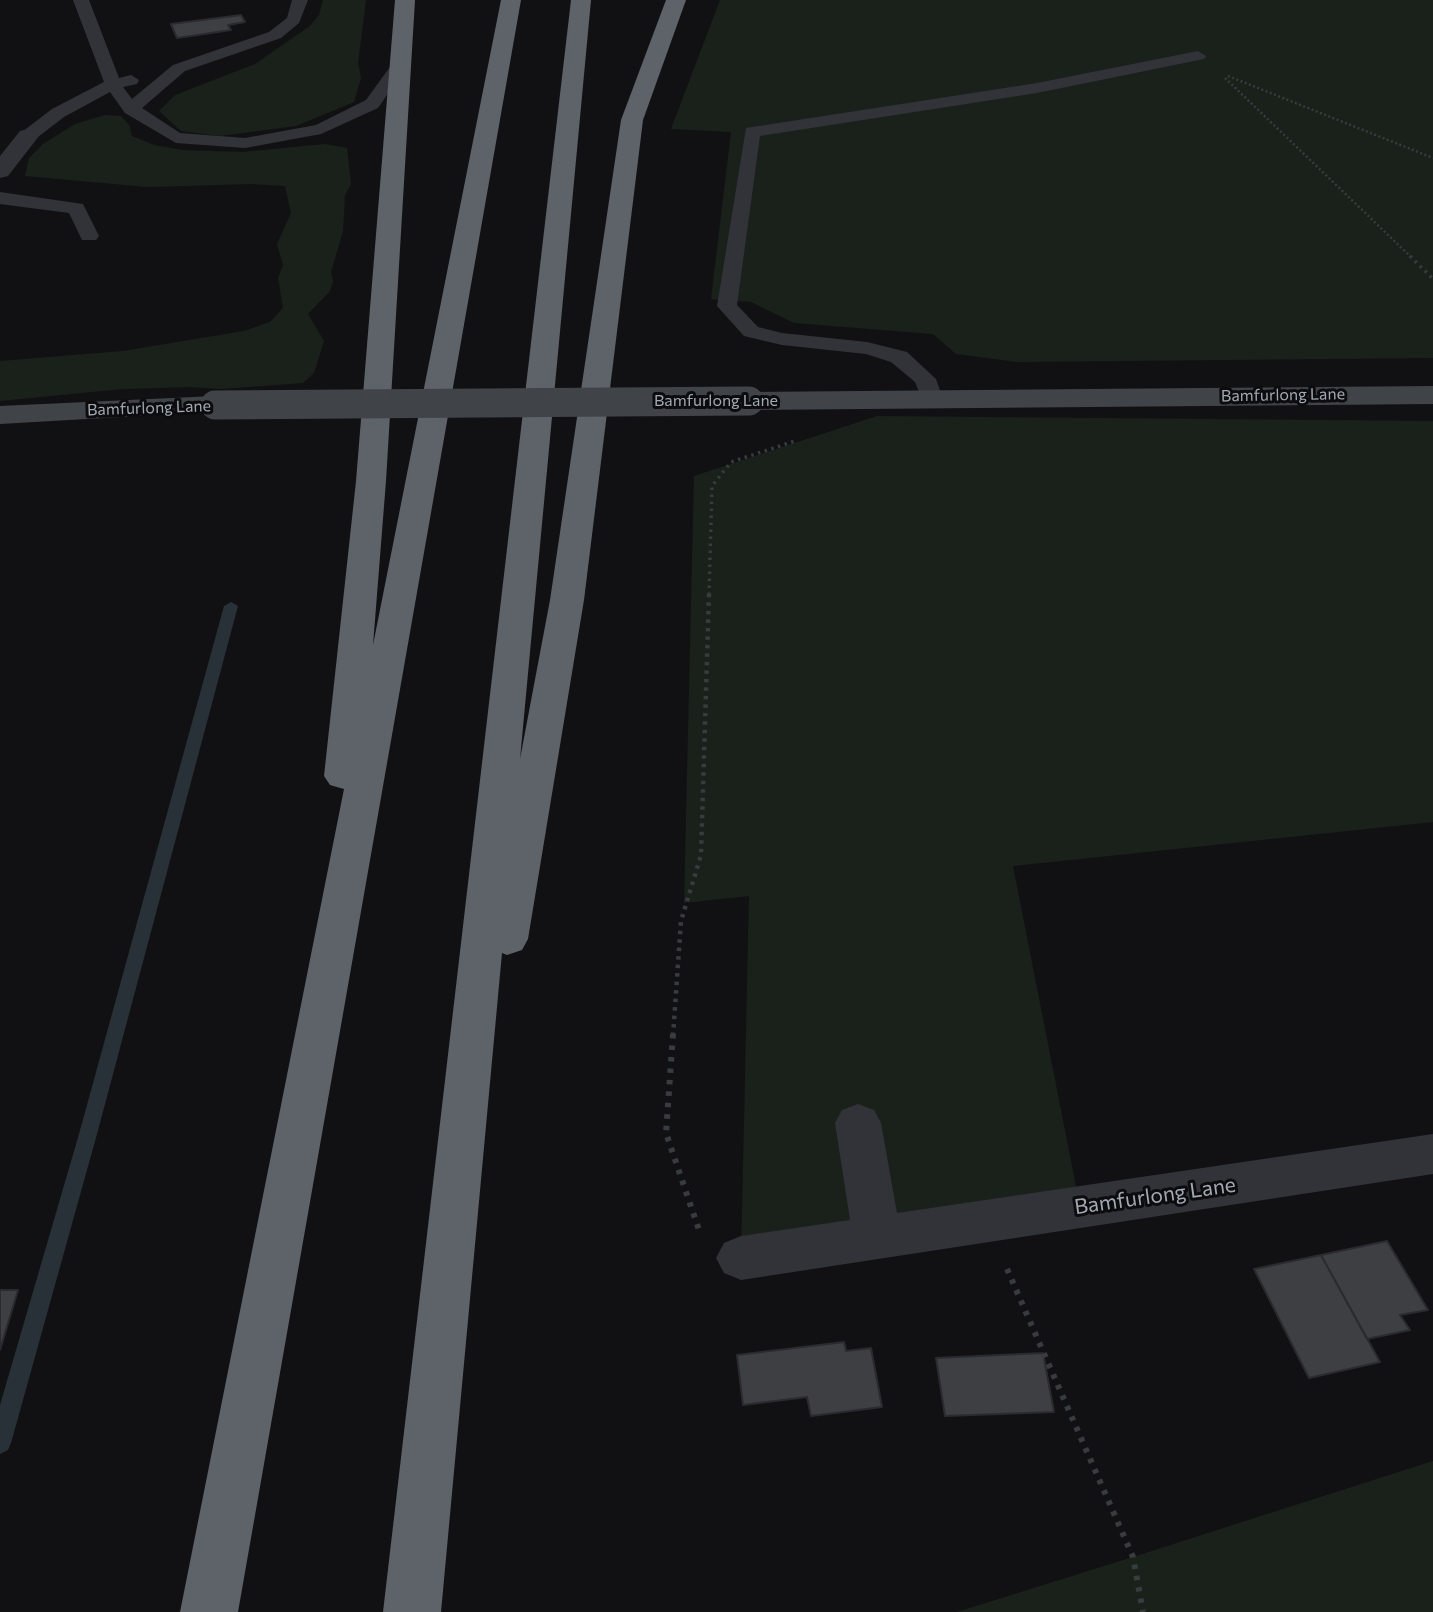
<!DOCTYPE html>
<style>
body{margin:0}
canvas{display:block;background:#111113}
</style>
<canvas width="1433" height="1612"></canvas>
<script>
const ctx = document.querySelector('canvas').getContext('2d');
ctx.lineJoin = 'round';
function fill(path, color) { ctx.fillStyle = color; ctx.fill(path, 'evenodd'); }
const shape = rows => new Path2D(rows.map(r => 'M' + r).join(''));
function strokePath(path, color, width, dash) { ctx.strokeStyle = color; ctx.lineWidth = width; ctx.lineCap = dash ? 'butt' : 'round'; ctx.setLineDash(dash || []); ctx.stroke(path); }
function drawText(font, color, halo, rows, align = 'center') {
  ctx.font = font + ' Commissioner,sans-serif'; ctx.lineWidth = 6; ctx.setLineDash([]); ctx.textBaseline = 'middle'; ctx.strokeStyle = halo; ctx.fillStyle = color; for (const [text, x, y, turn = 0] of rows) {
    ctx.save(); ctx.translate(x, y); ctx.rotate((+turn || 0) * Math.PI / 180); ctx.textAlign = isNaN(turn) ? turn : align; if (halo) ctx.strokeText(text, 0, 0); ctx.fillText(text, 0, 0); ctx.restore();
  }
}
const green = shape([
 [323,0,366,0,358,63,361,78,354,102,296,126,220,136,181,131,159,111,175,95,255,64,310,26,319,15],
 [720,0,1433,0,1433,358,1017,362,956,354,933,334,794,323,751,302,711,299,731,132,671,129],
 [105,115,121,116,129,125,132,136,154,145,182,150,243,152,325,144,347,148,351,184,345,195,343,231,331,272,333,282,330,291,308,314,324,341,314,373,303,383,221,389,191,387,122,389,0,401,0,361,123,351,244,331,270,322,283,308,278,278,283,265,277,244,291,213,285,186,251,184,148,187,25,176,29,158,43,144,75,124],
 [877,416,1433,421,1433,822,1013,866,1080,1207,741,1258,749,896,684,903,694,476],
 [1433,1461,1433,1612,957,1612,1133,1557]
]);
const stream = shape([
 [231,602,238,606,97,1134,11,1443,8,1450,0,1454,0,1405,79,1134,224,606,231,602]
]);
const building = shape([
 [241,15,245,22,228,25,231,30,177,38,171,24,241,15],
 [1387,1241,1428,1310,1400,1315,1410,1330,1367,1339,1321,1255,1387,1241],
 [1321,1255,1380,1362,1309,1378,1254,1269,1321,1255],
 [0,1290,18,1290,0,1350,0,1290],
 [844,1342,846,1351,871,1348,882,1407,811,1416,807,1397,743,1405,737,1355,844,1342],
 [1043,1353,1054,1412,945,1416,936,1358,1043,1353]
]);
const pathFar3 = shape([
 [1228,76,1433,158],
 [1225,78,1412,258]
]);
const pathFar2 = shape([
 [1410,256,1433,279],
 [709,595,712,486,731,462,795,441]
]);
const pathFar1 = shape([
 [673,1036,681,921,701,855,709,593]
]);
const path = shape([
 [673,1034,666,1133,699,1230],
 [1007,1269,1133,1557,1143,1612]
]);
const lane = shape([
 [73,0,89,0,119,78,131,75,139,80,137,84,123,87,132,99,173,65,269,32,287,18,292,0,308,0,299,23,281,38,185,71,142,108,180,133,245,138,316,125,366,100,395,60,401,58,409,63,378,108,321,134,245,148,176,143,125,113,110,92,64,117,34,140,22,140,19,136,22,132,52,109,104,82,73,0],
 [1198,51,1206,56,1204,59,1037,93,760,136,737,305,758,327,782,333,867,342,907,352,936,379,943,399,940,404,924,404,915,382,891,362,866,354,782,345,744,336,717,306,746,128,1037,83,1198,51],
 [0,192,83,204,99,236,96,240,82,240,69,213,0,204,0,192]
]);
const street = shape([
 [28,129,36,131,39,136,8,176,0,178,0,156,20,131,28,129],
 [858,1104,874,1110,881,1123,897,1213,1433,1134,1433,1174,741,1280,724,1273,716,1258,724,1243,741,1236,850,1220,835,1123,842,1110,858,1104]
]);
const secondary = shape([
 [1433,386,1433,404,749,410,739,407,735,401,739,395,749,392,1433,386],
 [215,396,225,399,230,405,225,411,0,424,0,406,215,396]
]);
const highway = shape([
 [395,0,415,0,386,481,373,645,501,0,521,0,238,1612,180,1612,344,789,330,785,324,776,356,481,395,0],
 [571,0,591,0,520,759,550,600,621,120,666,0,686,0,643,120,584,600,528,939,522,950,507,955,502,953,441,1612,383,1612,571,0]
]);
const secondaryBridge = shape([
 [215,405,749,401]
]);
const farStreetnames = [
 ["Bamfurlong Lane",1283,395,-1],
 ["Bamfurlong Lane",716,401],
 ["Bamfurlong Lane",149,408,-2]
];
const nearStreetnames = [
 ["Bamfurlong Lane",1155,1196,-8]
];
fill(green, '#19211a');
fill(stream, '#273137');
fill(building, '#3d3f43');
strokePath(building, '#2b2b2f', 2);
strokePath(pathFar3, '#383b3f', 2.5, [2, 2.5]);
strokePath(pathFar2, '#383b3f', 3.5, [2.5, 4.5]);
strokePath(pathFar1, '#383b3f', 4.5, [3.5, 5]);
strokePath(path, '#383b3f', 6, [4.5, 7]);
fill(lane, '#323338');
fill(street, '#323338');
fill(secondary, '#404348');
fill(highway, '#5e6269');
strokePath(secondaryBridge, '#404348', 29);
drawText('16px', '#a2a9b4', '#0c0c0e', farStreetnames);
drawText('21px', '#a2a9b4', '#0c0c0e', nearStreetnames);
</script>
